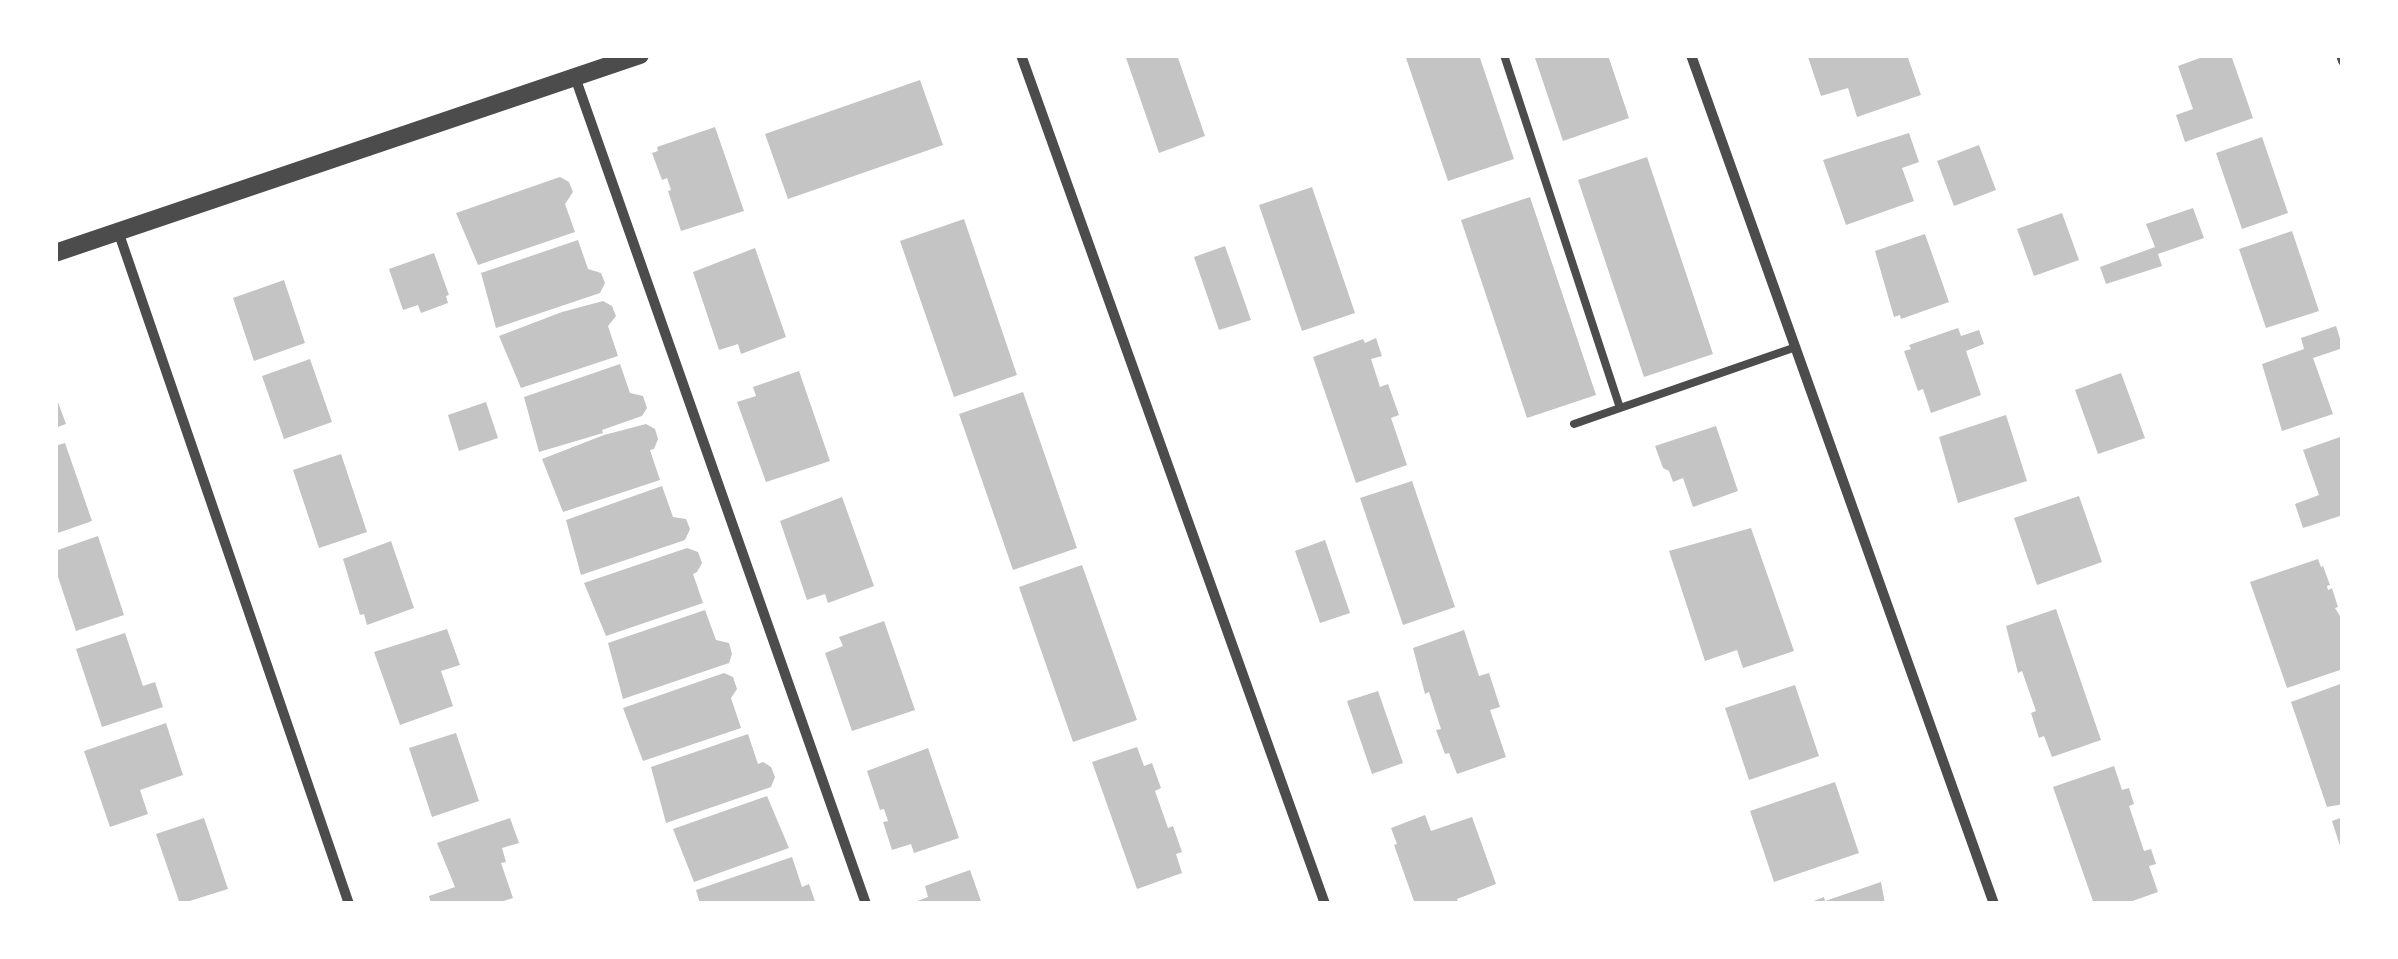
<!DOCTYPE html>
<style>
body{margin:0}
#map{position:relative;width:2398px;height:959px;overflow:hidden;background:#fff;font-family:"Times New Roman",serif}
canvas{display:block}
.frame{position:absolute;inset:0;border:58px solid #fff;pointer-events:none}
</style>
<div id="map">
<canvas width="2398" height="959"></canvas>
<div class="frame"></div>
</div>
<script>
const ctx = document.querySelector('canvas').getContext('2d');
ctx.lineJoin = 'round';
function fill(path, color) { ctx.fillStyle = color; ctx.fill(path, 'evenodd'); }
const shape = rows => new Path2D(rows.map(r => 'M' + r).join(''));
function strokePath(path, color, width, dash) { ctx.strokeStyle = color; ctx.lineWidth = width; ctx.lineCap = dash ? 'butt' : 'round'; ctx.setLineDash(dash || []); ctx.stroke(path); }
const building = shape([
 [1125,55,1177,55,1205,136,1159,153],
 [1405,55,1479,55,1514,159,1448,181],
 [1534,55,1608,55,1629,118,1563,141],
 [1815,55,1907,55,1921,95,1857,117,1848,88,1821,96,1808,57],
 [2208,55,2231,55,2253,118,2185,142,2176,115,2193,109,2178,66],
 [920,80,943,145,788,199,765,134],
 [715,127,744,211,681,231,668,191,671,190,667,178,662,180,652,153,658,151,657,147],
 [1909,133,1919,162,1902,168,1914,201,1846,225,1823,160],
 [2262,137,2288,213,2242,229,2216,153],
 [1979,145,1996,190,1954,206,1937,161],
 [1647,157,1713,354,1644,377,1578,180],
 [560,177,569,182,573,192,565,204,575,232,478,265,456,213],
 [1312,187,1355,313,1302,331,1259,205],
 [1530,197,1596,395,1527,418,1461,220],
 [2193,208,2204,238,2158,254,2162,266,2106,284,2100,267,2155,247,2146,224],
 [2062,213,2079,260,2034,276,2017,229],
 [964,219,1017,375,954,397,900,241],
 [2292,231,2319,311,2266,328,2239,249],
 [1925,234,1949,302,1901,319,1900,315,1894,317,1875,251],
 [578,240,588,269,601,273,605,283,600,293,496,328,481,273],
 [1225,246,1251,320,1219,330,1194,257],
 [755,248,786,337,741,354,738,344,719,350,693,272],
 [434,253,449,295,446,296,448,303,421,313,418,305,403,310,389,269],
 [284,280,305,343,254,361,233,298],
 [603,301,612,306,616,316,608,326,618,356,521,388,499,336,562,312],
 [2336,326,2343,348,2313,358,2333,414,2282,431,2262,364,2304,349,2301,338],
 [1958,328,1961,336,1979,330,1984,344,1966,351,1981,395,1931,413,1923,389,1918,391,1904,351,1911,349,1909,345],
 [1376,338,1382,356,1371,359,1380,387,1388,384,1399,415,1391,418,1407,465,1356,483,1313,357,1363,339,1365,343],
 [310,359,332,422,284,439,262,376],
 [620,364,630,393,643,396,647,408,642,416,602,430,603,433,539,452,524,397],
 [799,371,830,461,766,482,737,402,756,396,753,387],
 [2121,373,2145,438,2098,454,2075,390],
 [1023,392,1077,548,1013,570,959,414],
 [55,394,66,424,55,428],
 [486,402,498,438,459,451,448,415],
 [2006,415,2027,481,1958,503,1939,437],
 [646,424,655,429,658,439,654,449,650,450,660,480,563,512,542,459,604,435],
 [1716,426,1738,491,1693,507,1683,478,1673,482,1669,471,1663,468,1655,446],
 [2343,436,2343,515,2303,528,2295,504,2319,495,2303,450],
 [65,443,92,521,55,534,55,446],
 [341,454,367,532,319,548,293,470],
 [1412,481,1455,607,1403,625,1360,498],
 [662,486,673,517,686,519,690,529,685,540,581,575,566,520],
 [2079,496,2102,562,2037,585,2014,518],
 [842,497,874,586,828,603,825,594,807,600,780,521],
 [1751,528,1794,651,1743,668,1737,650,1705,661,1669,551],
 [98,536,124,615,76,631,55,568,55,551],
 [1325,540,1350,613,1320,623,1295,551],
 [391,541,414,608,367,625,364,614,360,615,343,559],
 [687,548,698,552,702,563,697,572,693,574,703,603,606,636,584,583],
 [2318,559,2321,567,2323,566,2330,585,2327,586,2328,590,2332,588,2338,607,2335,608,2343,621,2343,669,2287,688,2250,582],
 [1082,565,1137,720,1073,742,1019,587],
 [2056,609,2101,740,2052,757,2044,736,2039,738,2031,713,2036,711,2022,671,2018,673,2006,626],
 [705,610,716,640,729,643,732,654,729,663,623,699,608,643],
 [884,621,915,710,852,731,825,653,843,646,839,637],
 [447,629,460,665,441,671,453,706,400,725,374,652],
 [1464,630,1479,676,1489,673,1500,707,1490,710,1506,757,1457,774,1449,753,1445,754,1436,730,1441,729,1429,692,1425,694,1413,648],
 [125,633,143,686,155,682,163,707,102,727,76,649],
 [724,673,733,677,737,689,731,698,741,728,643,761,623,708],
 [2343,683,2343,804,2327,807,2291,702],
 [1795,685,1819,756,1749,780,1725,708],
 [1378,691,1403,763,1372,774,1347,701],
 [166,723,183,775,140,790,148,814,110,827,84,751],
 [456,733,479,801,432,817,409,748],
 [748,734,758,764,763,762,771,767,775,777,771,787,666,823,651,767],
 [1137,747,1144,766,1152,763,1161,788,1155,791,1168,828,1173,826,1182,852,1176,854,1182,873,1137,889,1092,762],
 [928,748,959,838,914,853,911,844,892,850,883,822,888,821,884,809,880,810,867,771],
 [2114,766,2122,790,2129,788,2134,804,2129,806,2144,851,2151,849,2156,864,2149,866,2158,892,2124,904,2094,904,2053,787],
 [1835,782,1859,853,1774,882,1750,811],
 [767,796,789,848,694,882,673,829],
 [1425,815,1431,831,1472,817,1496,884,1457,899,1459,904,1415,904,1394,845,1397,844,1391,828],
 [2343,817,2343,852,2342,852,2332,821],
 [204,818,228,889,180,904,156,834],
 [510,818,519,843,502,848,506,862,501,863,513,898,494,904,431,904,429,896,455,887,437,843],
 [792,857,802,887,809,884,816,904,700,904,696,890],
 [970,870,982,904,909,904,928,897,925,886],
 [1881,882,1885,904,1806,904,1824,897,1825,901]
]);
const service = shape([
 [1504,55,1620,408],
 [1574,424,1796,347]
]);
const minor = shape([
 [1021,55,1325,904],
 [1691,55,1994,904],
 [2341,55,2343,61],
 [575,77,866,904],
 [118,231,349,904]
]);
const tertiary = shape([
 [55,253,640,55]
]);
fill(building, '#c4c4c4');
strokePath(service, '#4c4c4c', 8);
strokePath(minor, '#4c4c4c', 10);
strokePath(tertiary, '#4c4c4c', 18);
</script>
